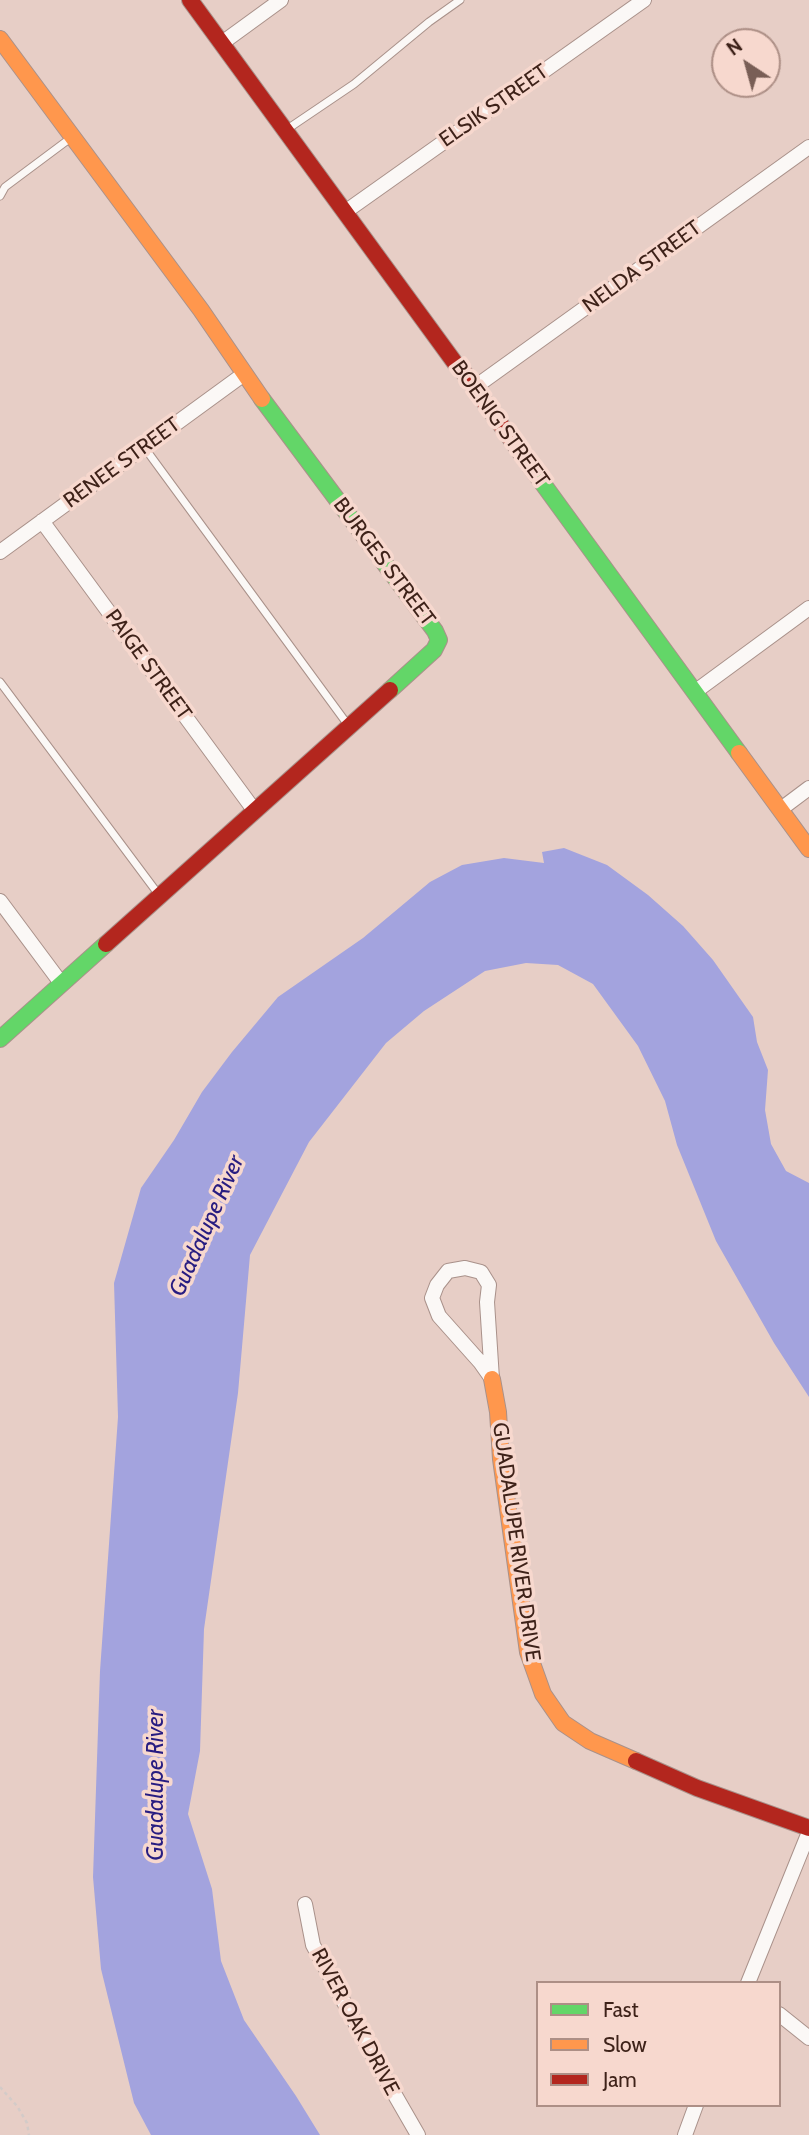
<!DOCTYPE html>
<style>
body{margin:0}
#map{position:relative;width:809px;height:2135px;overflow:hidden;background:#e7cec6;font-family:Cabin,sans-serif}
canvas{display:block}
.legend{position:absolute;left:536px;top:1981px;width:245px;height:126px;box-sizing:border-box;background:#f7d8ce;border:2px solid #ad8f86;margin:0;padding:9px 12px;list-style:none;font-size:21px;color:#3e2219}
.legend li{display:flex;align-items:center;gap:14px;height:35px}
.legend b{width:35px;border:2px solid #ad8f86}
.north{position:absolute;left:711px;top:28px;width:70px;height:70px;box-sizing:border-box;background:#f7d8ce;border:2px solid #ad8f86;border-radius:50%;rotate:324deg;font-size:19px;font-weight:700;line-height:28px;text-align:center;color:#3e2219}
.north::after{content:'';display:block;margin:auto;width:24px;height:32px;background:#795e56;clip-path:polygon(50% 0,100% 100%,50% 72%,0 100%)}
</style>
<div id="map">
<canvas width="809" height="2135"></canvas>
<ul class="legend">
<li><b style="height:9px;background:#63d668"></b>Fast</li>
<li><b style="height:9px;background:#ff974d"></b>Slow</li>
<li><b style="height:9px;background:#b3261e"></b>Jam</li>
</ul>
<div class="north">N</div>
</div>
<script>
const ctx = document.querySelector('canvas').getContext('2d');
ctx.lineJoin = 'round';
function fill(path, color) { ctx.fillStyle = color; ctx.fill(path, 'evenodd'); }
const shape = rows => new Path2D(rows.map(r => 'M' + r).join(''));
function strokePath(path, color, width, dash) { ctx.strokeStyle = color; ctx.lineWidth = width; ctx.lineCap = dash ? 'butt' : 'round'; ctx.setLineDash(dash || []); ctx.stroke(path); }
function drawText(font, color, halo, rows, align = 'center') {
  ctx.font = font + ' Cabin,sans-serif'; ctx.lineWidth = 7; ctx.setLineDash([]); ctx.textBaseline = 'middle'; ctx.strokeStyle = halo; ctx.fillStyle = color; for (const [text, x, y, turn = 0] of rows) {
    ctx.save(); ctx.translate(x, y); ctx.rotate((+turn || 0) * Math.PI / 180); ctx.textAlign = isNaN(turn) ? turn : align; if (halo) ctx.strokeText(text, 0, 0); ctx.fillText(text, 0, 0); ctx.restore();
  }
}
const water = shape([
 [564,848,607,865,648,895,683,926,713,960,753,1017,757,1042,768,1070,765,1110,771,1144,786,1171,809,1183,809,1397,774,1343,716,1241,677,1145,665,1101,638,1046,593,984,558,965,526,963,485,971,424,1011,386,1043,309,1142,250,1255,238,1393,204,1629,200,1751,188,1814,212,1889,221,1961,244,2020,296,2096,320,2135,151,2135,134,2103,101,1969,93,1877,100,1671,118,1417,114,1283,141,1188,174,1140,202,1092,232,1052,278,997,363,938,430,882,462,865,504,858,544,863,542,852]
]);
const path = shape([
 [0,2087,17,2106,27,2123,29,2135]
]);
const lane = shape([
 [286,130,354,84,429,22,460,0],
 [0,196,5,187,72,137],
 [144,447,348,725],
 [0,682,159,895]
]);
const street = shape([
 [222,43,281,0],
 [345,212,644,0],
 [475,387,809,147],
 [42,521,254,810],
 [0,552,244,374],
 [696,691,809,608],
 [781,809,809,788],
 [0,901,61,983],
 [465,1268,481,1272,489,1285,487,1302,492,1379,480,1362,439,1316,432,1298,437,1285,448,1271,465,1268],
 [305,1904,313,1945,384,2076,418,2135],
 [748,1983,809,1832],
 [779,2014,809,2038],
 [685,2135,696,2105]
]);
const fast = shape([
 [262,399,435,631,439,640,434,650,390,690],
 [530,466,739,753],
 [0,1039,106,944]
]);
const slow = shape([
 [0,39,201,310,262,399],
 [739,753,809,849],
 [492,1379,498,1412,501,1459,528,1652,543,1694,563,1723,590,1741,636,1761]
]);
const jam = shape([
 [190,0,455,363,465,374,530,466],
 [106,944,390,690],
 [636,1761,697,1788,809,1828]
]);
const streetNames = [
 ["ELSIK STREET",494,106,-35],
 ["NELDA STREET",642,267,-36],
 ["BOENIG STREET",500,424,54],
 ["RENEE STREET",122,463,-36],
 ["BURGES STREET",384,562,53],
 ["PAIGE STREET",148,665,54],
 ["GUADALUPE RIVER DRIVE",516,1542,82],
 ["RIVER OAK DRIVE",355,2022,62]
];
const waterNames = [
 ["Guadalupe River",207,1226,-66],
 ["Guadalupe River",156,1785,-90]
];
fill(water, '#a3a3de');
strokePath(lane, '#a9918a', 9);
strokePath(street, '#a9918a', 16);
strokePath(fast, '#a9918a', 18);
strokePath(slow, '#a9918a', 18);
strokePath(jam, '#a9918a', 18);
strokePath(path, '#d3cbc8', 2.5, [3.5, 3.5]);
strokePath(lane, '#fbf8f6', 7);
strokePath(street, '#fbf8f6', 14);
strokePath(fast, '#63d668', 16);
strokePath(slow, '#ff974d', 16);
strokePath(jam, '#b3261e', 16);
drawText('21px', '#3e2219', '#f7d8ce', streetNames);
drawText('italic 23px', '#271c81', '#f7d8ce', waterNames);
</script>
